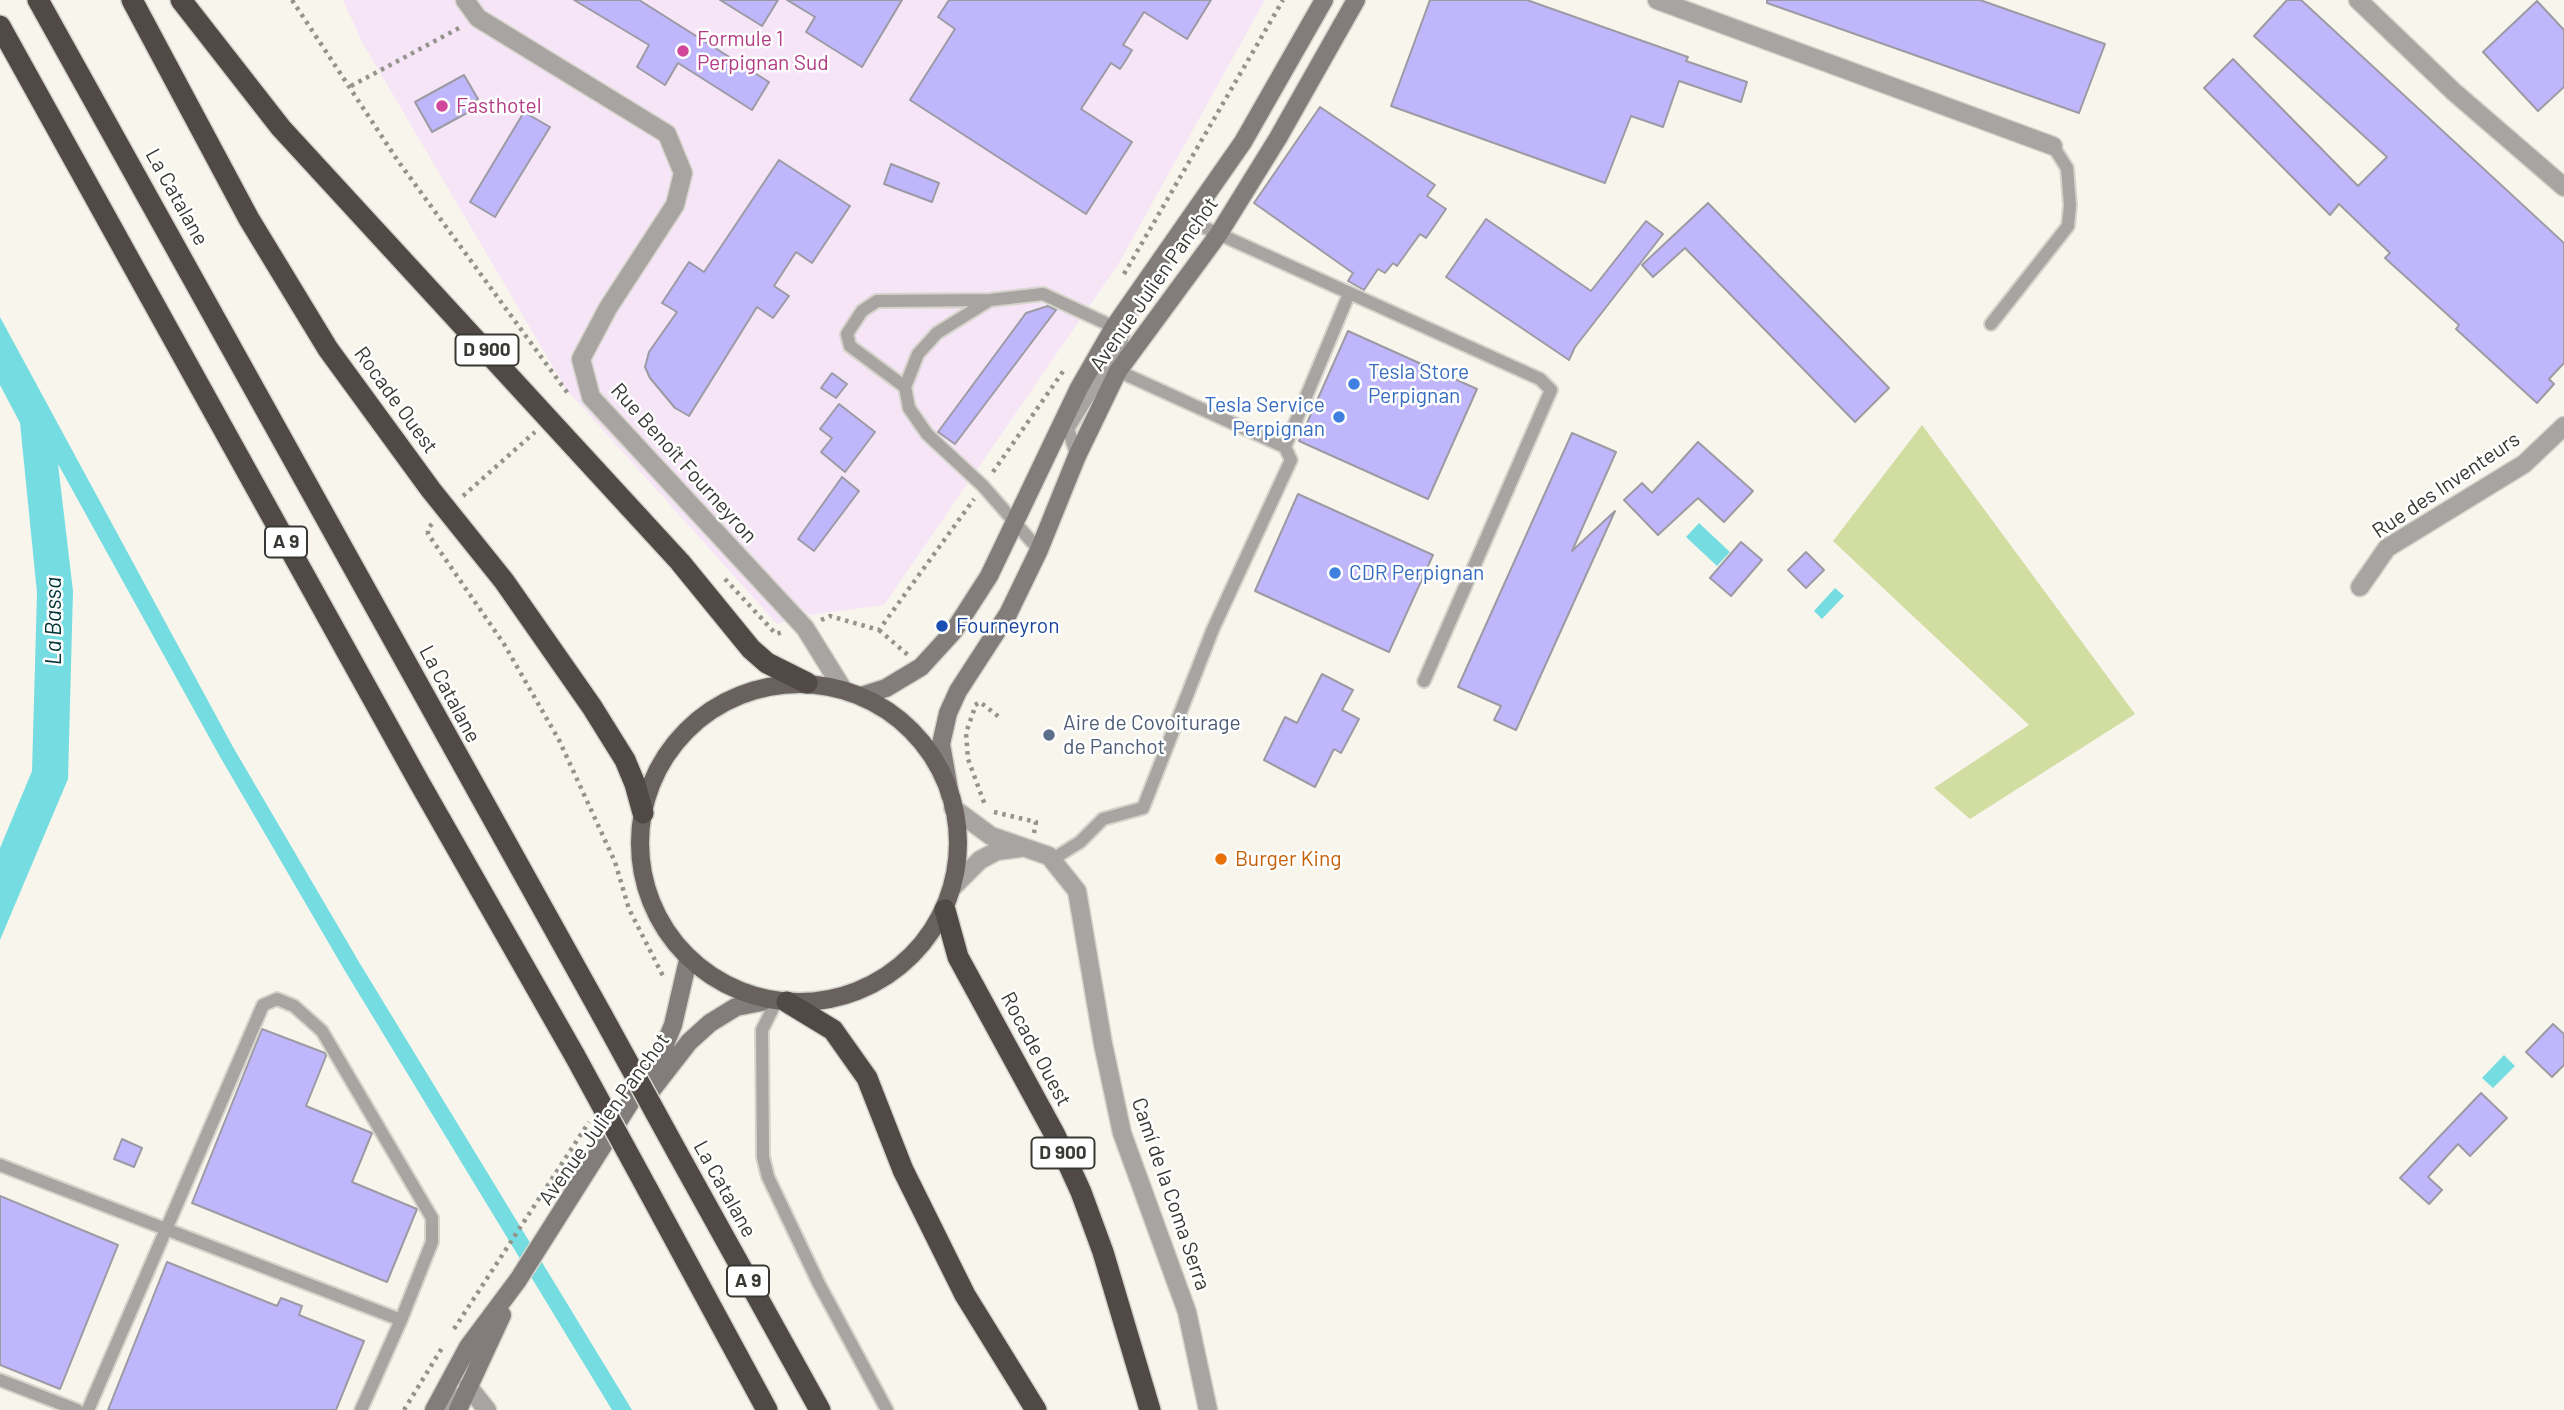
<!DOCTYPE html>
<meta charset="utf-8">
<style>
body{margin:0}
canvas{display:block;background:#f8f6ec}
</style>
<canvas width="2564" height="1410"></canvas>
<script>
const ctx = document.querySelector('canvas').getContext('2d');
ctx.lineJoin = 'round';
function fill(path, color) { ctx.fillStyle = color; ctx.fill(path, 'evenodd'); }
const shape = rows => new Path2D(rows.map(r => 'M' + r).join(''));
function strokePath(path, color, width, dash) { ctx.strokeStyle = color; ctx.lineWidth = width; ctx.lineCap = dash ? 'butt' : 'round'; ctx.setLineDash(dash || []); ctx.stroke(path); }
function drawText(font, color, halo, rows, align = 'center') {
  ctx.font = font + ' Barlow,sans-serif'; ctx.lineWidth = 5; ctx.setLineDash([]); ctx.textBaseline = 'middle'; ctx.strokeStyle = halo; ctx.fillStyle = color; for (const [text, x, y, turn = 0] of rows) {
    ctx.save(); ctx.translate(x, y); ctx.rotate((+turn || 0) * Math.PI / 180); ctx.textAlign = isNaN(turn) ? turn : align; if (halo) ctx.strokeText(text, 0, 0); ctx.fillText(text, 0, 0); ctx.restore();
  }
}
const commercial = shape([
 [343,0,1265,0,1119,263,884,605,809,615,777,624,566,389,362,42]
]);
const green = shape([
 [1922,425,2135,714,1970,819,1934,788,2029,725,1833,541]
]);
const water = shape([
 [0,317,233,747,359,962,632,1410,612,1410,345,971,219,755,58,464,73,591,68,779,0,940,0,848,32,771,37,593,20,423,0,385],
 [1699,523,1730,552,1717,566,1686,537],
 [1835,588,1844,596,1822,619,1814,611],
 [2504,1055,2515,1066,2493,1088,2482,1078]
]);
const building = shape([
 [574,0,639,0,769,82,752,110,678,63,665,85,637,67,649,45,574,0],
 [720,0,778,0,762,26,720,0],
 [787,0,902,0,862,67,806,32,815,17,787,0],
 [949,0,1211,0,1187,39,1144,12,1123,45,1132,50,1126,60,1120,69,1111,63,1081,109,1132,142,1086,214,910,100,955,29,938,17,949,0],
 [1430,0,1527,0,1688,57,1686,61,1747,82,1741,102,1679,81,1663,127,1631,116,1605,183,1391,106,1430,0],
 [1767,0,1980,0,2105,44,2079,113,1767,3,1767,0],
 [2287,0,2301,0,2564,243,2564,363,2549,379,2554,384,2537,403,2456,329,2459,325,2385,258,2390,253,2339,204,2330,215,2204,88,2233,59,2358,186,2387,157,2254,36,2287,0],
 [2537,1,2564,30,2564,87,2538,111,2483,52,2537,1],
 [464,75,478,99,473,102,476,108,432,132,415,102,464,75],
 [1320,107,1435,185,1427,196,1446,209,1426,238,1420,234,1397,266,1393,263,1385,273,1378,269,1364,290,1348,281,1353,273,1254,203,1320,107],
 [524,112,550,127,495,217,470,202,524,112],
 [779,160,850,206,812,263,796,252,774,286,789,296,773,318,757,307,689,416,675,408,650,378,645,367,649,352,677,312,662,303,689,262,704,272,779,160],
 [891,164,939,183,932,202,884,184,891,164],
 [1708,203,1889,388,1855,422,1685,248,1653,277,1642,265,1708,203],
 [1486,219,1591,291,1646,221,1663,234,1575,347,1569,360,1446,277,1486,219],
 [1048,306,1056,310,955,444,938,432,1026,313,1048,306],
 [1348,331,1477,389,1428,499,1299,441,1348,331],
 [832,373,847,384,836,398,821,388,832,373],
 [839,404,875,432,845,472,821,452,832,438,820,429,839,404],
 [1572,433,1616,452,1572,551,1615,511,1516,730,1494,720,1501,706,1458,687,1572,433],
 [1698,442,1753,491,1724,522,1698,498,1658,535,1624,500,1642,483,1652,493,1698,442],
 [842,477,859,491,814,551,798,539,842,477],
 [1298,494,1433,555,1389,652,1255,591,1298,494],
 [1741,542,1762,560,1731,596,1710,578,1741,542],
 [1806,552,1824,570,1806,588,1788,570,1806,552],
 [1322,674,1353,690,1342,710,1359,719,1341,753,1334,749,1315,787,1264,760,1285,717,1297,723,1322,674],
 [2553,1024,2564,1034,2564,1065,2552,1077,2526,1052,2553,1024],
 [262,1029,325,1053,326,1056,306,1106,372,1133,352,1182,417,1209,387,1282,192,1203,262,1029],
 [2481,1093,2507,1118,2470,1156,2458,1144,2428,1177,2442,1190,2429,1204,2400,1178,2481,1093],
 [122,1139,142,1148,134,1167,114,1159,122,1139],
 [0,1196,118,1245,60,1389,0,1365,0,1196],
 [167,1262,277,1306,281,1298,302,1306,299,1315,364,1341,336,1410,108,1410,167,1262]
]);
const path = shape([
 [292,0,398,161,569,395],
 [351,86,461,27],
 [1124,274,1283,0],
 [993,472,1064,370],
 [463,496,535,432],
 [432,524,428,528,428,534,504,644,559,740,615,862,629,909,664,978],
 [725,579,776,634,783,632],
 [821,620,830,616,879,630,974,499],
 [879,630,908,655],
 [975,705,980,702,999,717],
 [974,710,966,733,968,759,985,805],
 [994,812,1036,822,1034,833],
 [454,1329,589,1122],
 [404,1410,442,1348]
]);
const lane = shape([
 [1190,221,1540,379,1551,390,1424,681],
 [990,300,937,333,918,354,905,387,909,408,927,434,983,486,1039,550],
 [1991,324,2068,226,2070,205,2067,168,2053,146],
 [905,387,850,346,847,334,862,311,877,301,990,300,1043,294,1114,327,1114,356,1068,429,1077,456],
 [1285,447,1349,294],
 [1053,859,1080,842,1103,819,1143,808,1213,629,1291,460,1285,447,1118,371,1124,326,1131,316],
 [776,1002,762,1030,763,1157,768,1177,819,1284,887,1410],
 [0,1165,401,1320,361,1410],
 [0,1380,77,1410],
 [88,1410,263,1005,277,999,294,1006,322,1031,432,1218,432,1242,401,1320],
 [443,1410,465,1389]
]);
const street = shape([
 [465,0,478,18,667,134,683,173,675,205,608,308,581,359,591,397,805,628,841,686],
 [1657,0,2053,146],
 [2358,0,2454,92,2564,187],
 [2360,587,2387,548,2524,464,2564,426],
 [953,808,991,836,1049,856,1077,891,1103,1044,1122,1133,1187,1312,1208,1410],
 [953,887,980,860,997,851,1020,848],
 [468,1386,487,1410]
]);
const secondary = shape([
 [861,696,886,688,921,667,953,632,989,576,1079,388,1114,327,1243,142,1324,0],
 [950,795,941,744,948,713,958,691,1008,614,1039,550,1077,456,1118,371,1218,235,1278,138,1356,0],
 [647,1096,689,1042,710,1023,736,1007,762,1002],
 [434,1410,468,1347,518,1280,661,1054,673,1025,688,960],
 [458,1410,502,1315]
]);
const primary = shape([
 '640 843a159 159 0 1 1 318 0a159 159 0 1 1-318 0Z'
]);
const highway = shape([
 [38,0,602,1015],
 [132,0,249,219,328,349,431,490,504,581,592,707,625,760,635,784,643,813],
 [181,0,281,128,680,562,751,649,767,663,807,683],
 [0,26,419,782,575,1056],
 [945,910,958,957,1055,1135,1081,1192,1103,1252,1150,1410],
 [787,1002,833,1030,867,1078,903,1170,965,1295,1036,1410],
 [677,1152,820,1410],
 [648,1190,767,1410]
]);
const highwayBridge = shape([
 [602,1015,677,1152],
 [575,1056,648,1190]
]);
const markers = [
 [683,51,7,"#d1479c"],
 [442,106,7,"#d1479c"],
 [1354,384,7,"#3f7fe0"],
 [1339,417,7,"#3f7fe0"],
 [1335,573,7,"#3f7fe0"],
 [942,626,7,"#1a4fb4"],
 [1049,735,7,"#5c6f8a"],
 [1221,859,7,"#e8710a"]
];
const shields = [
 [487,350,63],
 [286,542,42],
 [1063,1153,63],
 [748,1281,42]
];
const shieldNames = [
 ["D 900",487,350],
 ["A 9",286,542],
 ["D 900",1063,1153],
 ["A 9",748,1281]
];
const hotelNames = [
 ["Formule 1",697,39],
 ["Perpignan Sud",697,63],
 ["Fasthotel",456,106]
];
const streetNames = [
 ["La Catalane",177,197,61],
 ["Avenue Julien Panchot",1154,284,-55],
 ["Rocade Ouest",396,400,54],
 ["Rue Benoît Fourneyron",684,463,48],
 ["Rue des Inventeurs",2446,485,-34],
 ["La Catalane",450,694,62],
 ["Rocade Ouest",1036,1049,62],
 ["Avenue Julien Panchot",604,1119,-54],
 ["La Catalane",725,1189,61],
 ["Camí de la Coma Serra",1171,1194,71]
];
const shopNames = [
 ["Tesla Store",1368,372],
 ["Perpignan",1368,396],
 ["Tesla Service",1325,405,"right"],
 ["Perpignan",1325,429,"right"],
 ["CDR Perpignan",1349,573]
];
const transitNames = [
 ["Fourneyron",956,626]
];
const serviceNames = [
 ["Aire de Covoiturage",1063,723],
 ["de Panchot",1063,747]
];
const foodNames = [
 ["Burger King",1235,859]
];
const waterNames = [
 ["La Bassa",53,621,-90]
];
fill(commercial, '#f6e5f7');
fill(green, '#d1dda1');
fill(water, '#75dde1');
fill(building, '#c0b6fb');
strokePath(building, '#9c9ba4', 2);
strokePath(lane, '#d5d4cb', 16);
strokePath(street, '#d5d4cb', 21);
strokePath(secondary, '#d5d4cb', 21);
strokePath(primary, '#d5d4cb', 21);
strokePath(highway, '#d5d4cb', 24);
strokePath(path, '#94938c', 4.5, [3.5, 5]);
strokePath(lane, '#a8a4a2', 12);
strokePath(street, '#a8a4a2', 18);
strokePath(secondary, '#827c7a', 18);
strokePath(primary, '#68615e', 18);
strokePath(highway, '#514946', 21);
strokePath(highwayBridge, '#d5d4cb', 24, []);
strokePath(highwayBridge, '#514946', 21);
for (const [x, y, r, color] of markers) { const dot = new Path2D(); dot.arc(x, y, r, 0, 2 * Math.PI); ctx.fillStyle = color; ctx.fill(dot); strokePath(dot, '#fff', 2.5); }
for (const [x, y, w] of shields) { const box = new Path2D(); box.roundRect(x - w / 2, y - 15.5, w, 31, 5); ctx.fillStyle = '#fff'; ctx.fill(box); strokePath(box, '#383834', 2); }
drawText('bold 19px', '#383834', null, shieldNames);
drawText('21px', '#b23c85', '#fff', hotelNames, 'left');
drawText('21px', '#383834', '#fff', streetNames);
drawText('21px', '#366cbe', '#fff', shopNames, 'left');
drawText('21px', '#164399', '#fff', transitNames, 'left');
drawText('21px', '#4e5e75', '#fff', serviceNames, 'left');
drawText('21px', '#c56008', '#fff', foodNames, 'left');
drawText('italic 23px', '#003436', '#fff', waterNames);
</script>
